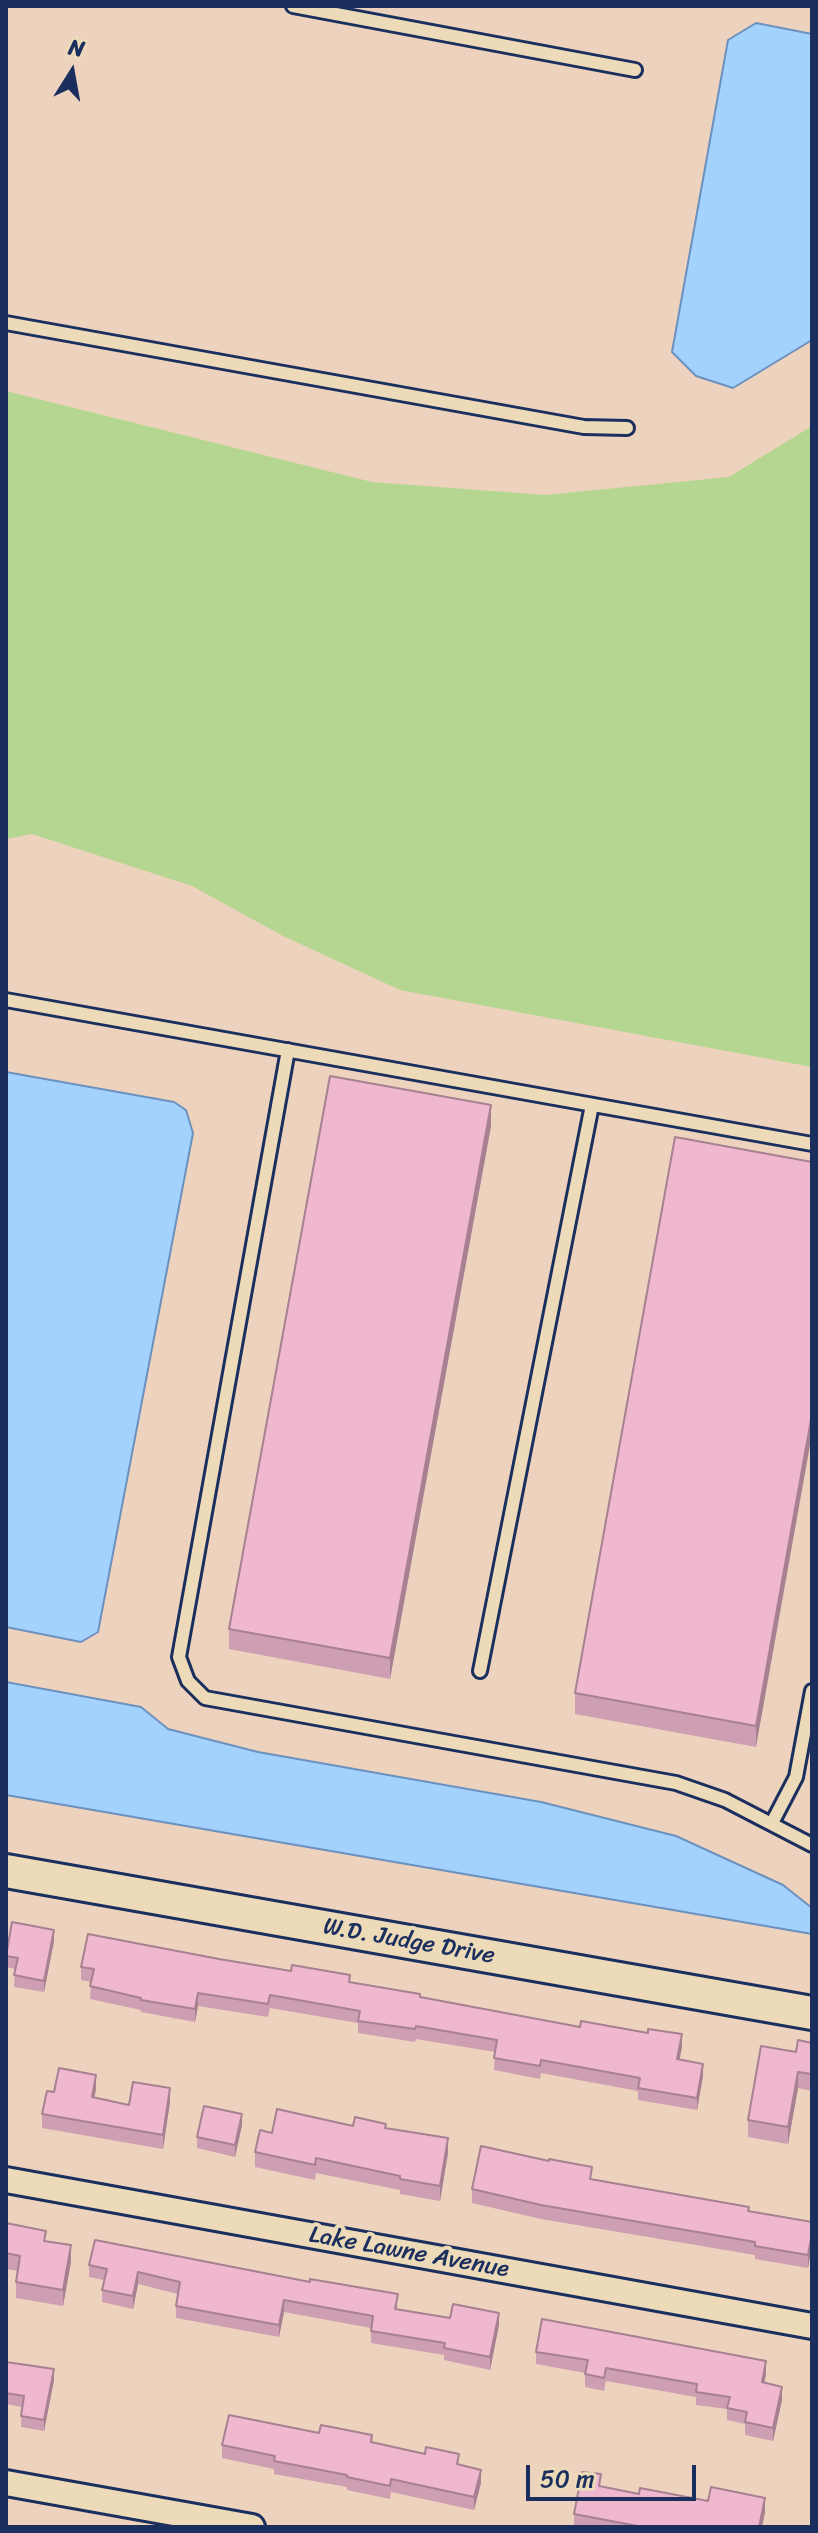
<!DOCTYPE html>
<style>
body{margin:0}
#map{position:relative;width:818px;height:2533px;overflow:hidden;background:#edd3bd;font-family:Sriracha,sans-serif}
canvas{display:block}
.frame{position:absolute;inset:0;border:8px solid #1b2f5e;pointer-events:none}
.north{position:absolute;left:32px;top:32px;width:80px;height:80px;-webkit-text-stroke:6px #eddab8;paint-order:stroke;rotate:11deg;font-size:22px;font-weight:700;line-height:32px;text-align:center;color:#1b2f5e}
.north::after{content:'';display:block;margin:auto;width:28px;height:36px;background:#1b2f5e;clip-path:polygon(50% 0,100% 100%,50% 72%,0 100%)}
.scale{position:absolute;left:526px;top:2465px;width:170px;height:36px;box-sizing:border-box;border:4px solid #1b2f5e;border-top:0;padding-left:10px;font-size:24px;line-height:28px;white-space:nowrap;color:#1b2f5e;-webkit-text-stroke:6px #eddab8;paint-order:stroke}
</style>
<div id="map">
<canvas width="818" height="2533"></canvas>
<div class="frame"></div>
<div class="north">N</div>
<div class="scale">50 m</div>
</div>
<script>
const ctx = document.querySelector('canvas').getContext('2d');
ctx.lineJoin = 'round';
function fill(path, color) { ctx.fillStyle = color; ctx.fill(path, 'evenodd'); }
const shape = rows => new Path2D(rows.map(r => 'M' + r).join(''));
function strokePath(path, color, width, dash) { ctx.strokeStyle = color; ctx.lineWidth = width; ctx.lineCap = dash ? 'butt' : 'round'; ctx.setLineDash(dash || []); ctx.stroke(path); }
function drawText(font, color, halo, rows, align = 'center') {
  ctx.font = font + ' Sriracha,sans-serif'; ctx.lineWidth = 8; ctx.setLineDash([]); ctx.textBaseline = 'middle'; ctx.strokeStyle = halo; ctx.fillStyle = color; for (const [text, x, y, turn = 0] of rows) {
    ctx.save(); ctx.translate(x, y); ctx.rotate((+turn || 0) * Math.PI / 180); ctx.textAlign = isNaN(turn) ? turn : align; if (halo) ctx.strokeText(text, 0, 0); ctx.fillText(text, 0, 0); ctx.restore();
  }
}
const green = shape([
 [6,391,372,482,545,495,729,477,812,426,812,1067,400,990,283,936,192,886,32,834,6,839]
]);
const water = shape([
 [756,23,812,34,812,340,733,388,696,376,672,352,728,40,756,23],
 [6,1072,174,1102,186,1110,193,1133,98,1632,81,1642,6,1627,6,1072],
 [6,1682,141,1707,168,1729,258,1752,541,1802,676,1836,783,1885,812,1908,812,1934,6,1795,6,1682]
]);
const lane = shape([
 [293,6,635,70],
 [6,323,584,427,627,428],
 [6,1000,812,1144],
 [288,1050,179,1657,188,1681,205,1698,676,1783,725,1800,812,1845],
 [480,1671,592,1105],
 [772,1823,796,1777,812,1691]
]);
const street = shape([
 [6,2180,812,2326],
 [6,2483,252,2527]
]);
const secondary = shape([
 [6,1871,812,2013]
]);
const wall = shape([
 [491,1126,390,1679,229,1649,229,1629],
 [812,1162,756,1747,575,1714,575,1693],
 [54,1941,44,1992,14,1987,15,1969,6,1967,6,1953],
 [219,1959,350,1983,420,1997,682,2047,679,2060,703,2076,697,2110,638,2100,638,2091,541,2073,540,2079,494,2070,495,2052,416,2039,415,2042,358,2033,358,2023,270,2008,268,2017,198,2006,195,2022,141,2012,141,2010,90,1999,91,1982,81,1980,81,1967],
 [812,2043,812,2091,798,2088,788,2144,748,2137,748,2120,796,2052],
 [96,2089,94,2098,129,2105,170,2102,163,2149,42,2128,42,2114,54,2092],
 [242,2125,235,2157,197,2148,197,2137],
 [353,2126,386,2128,448,2153,440,2201,400,2194,400,2190,316,2173,315,2180,255,2167,255,2152,272,2133],
 [592,2179,749,2211,812,2222,808,2268,755,2259,755,2255,541,2219,472,2203,472,2189],
 [6,2223,46,2241,71,2262,63,2306,16,2298,16,2282,18,2271,6,2269],
 [89,2265,398,2306,397,2309,499,2325,490,2370,444,2360,444,2355,371,2343,371,2328,284,2312,279,2337,176,2318,176,2306,178,2294,138,2284,133,2309,102,2302,102,2290,104,2280,89,2277],
 [536,2352,766,2374,764,2383,782,2400,773,2441,745,2435,745,2424,727,2420,727,2409,696,2405,696,2397,606,2381,604,2391,585,2387,585,2373,536,2364],
 [6,2362,54,2380,44,2431,21,2427,22,2407,6,2404],
 [372,2443,459,2465,481,2483,474,2510,391,2492,390,2499,347,2490,347,2487,274,2474,274,2469,222,2458,222,2445],
 [601,2487,639,2494,765,2512,762,2527,574,2527,574,2514]
]);
const shadedWall = shape([
 [491,1105,491,1126,390,1679,390,1658],
 [812,1414,812,1434,756,1747,756,1726],
 [54,1930,54,1941,44,1992,44,1981],
 [198,1993,198,2006,195,2022,195,2009],
 [682,2034,682,2047,677,2072,677,2059],
 [703,2064,703,2076,697,2110,697,2098],
 [798,2072,798,2088,788,2144,788,2127],
 [96,2075,96,2089,92,2112,92,2097],
 [170,2088,170,2102,163,2149,163,2135],
 [242,2114,242,2125,235,2157,235,2145],
 [448,2138,448,2153,440,2201,440,2186],
 [812,2233,812,2246,808,2268,808,2255],
 [71,2245,71,2262,63,2306,63,2290],
 [138,2272,138,2284,133,2309,133,2296],
 [284,2300,284,2312,279,2337,279,2325],
 [499,2313,499,2325,490,2370,490,2357],
 [766,2361,766,2374,762,2395,762,2382],
 [54,2369,54,2380,44,2431,44,2420],
 [782,2387,782,2400,773,2441,773,2428],
 [481,2470,481,2483,474,2510,474,2497],
 [765,2498,765,2512,762,2527,759,2527]
]);
const building = shape([
 [330,1076,491,1105,390,1658,229,1629,330,1076],
 [675,1137,812,1162,812,1414,756,1726,575,1693,675,1137],
 [12,1922,54,1930,44,1981,14,1975,18,1958,6,1956,12,1922],
 [88,1934,219,1959,291,1971,292,1965,350,1975,349,1982,420,1994,420,1997,580,2027,581,2021,648,2033,648,2029,682,2034,677,2059,703,2064,697,2098,638,2088,640,2078,541,2060,540,2066,494,2058,497,2040,416,2026,415,2029,358,2021,360,2011,270,1995,268,2004,198,1993,195,2009,141,2000,141,1998,90,1986,94,1969,81,1967,88,1934],
 [798,2040,812,2043,812,2074,798,2072,788,2127,748,2120,761,2046,796,2052,798,2040],
 [59,2068,96,2075,92,2097,129,2105,133,2082,170,2088,163,2135,42,2114,47,2091,54,2092,59,2068],
 [204,2106,242,2114,235,2145,197,2137,204,2106],
 [277,2109,353,2126,355,2117,386,2124,385,2128,448,2138,440,2186,400,2179,400,2176,316,2158,315,2165,255,2152,260,2130,272,2133,277,2109],
 [481,2146,549,2161,549,2159,592,2167,590,2179,749,2207,748,2211,812,2222,812,2233,808,2255,755,2246,755,2242,541,2205,472,2189,481,2146],
 [6,2223,46,2231,44,2241,71,2245,63,2290,16,2282,20,2256,6,2253,6,2223],
 [95,2240,310,2282,310,2279,398,2294,395,2309,450,2318,453,2304,499,2313,490,2357,444,2348,445,2343,371,2331,373,2316,284,2300,279,2325,176,2306,180,2282,138,2272,133,2296,102,2290,107,2269,89,2265,95,2240],
 [542,2319,766,2361,762,2382,782,2387,773,2428,745,2422,747,2412,727,2408,730,2397,696,2392,697,2384,606,2368,604,2378,585,2374,588,2360,536,2352,542,2319],
 [6,2362,54,2369,44,2420,21,2416,24,2396,6,2393,6,2362],
 [229,2415,319,2433,321,2425,372,2435,371,2442,425,2454,426,2447,459,2454,457,2464,481,2470,474,2497,391,2479,390,2486,347,2477,347,2475,274,2461,275,2456,222,2445,229,2415],
 [582,2472,601,2474,599,2486,639,2494,640,2488,708,2501,711,2487,765,2498,759,2527,643,2527,574,2514,582,2472]
]);
const streetNames = [
 ["W.D. Judge Drive",409,1942,10],
 ["Lake Lawne Avenue",409,2253,10]
];
fill(green, '#b4d690');
fill(water, '#a3d2ff');
strokePath(water, '#6d91bf', 2);
strokePath(lane, '#1b2f5e', 18);
strokePath(street, '#1b2f5e', 30);
strokePath(secondary, '#1b2f5e', 38);
strokePath(lane, '#eddab8', 12);
strokePath(street, '#eddab8', 24);
strokePath(secondary, '#eddab8', 32);
fill(wall, '#ce9eb2');
fill(shadedWall, '#a78191');
fill(building, '#efb8cf');
strokePath(building, '#a78191', 2);
drawText('24px', '#1b2f5e', '#eddab8', streetNames);
</script>
